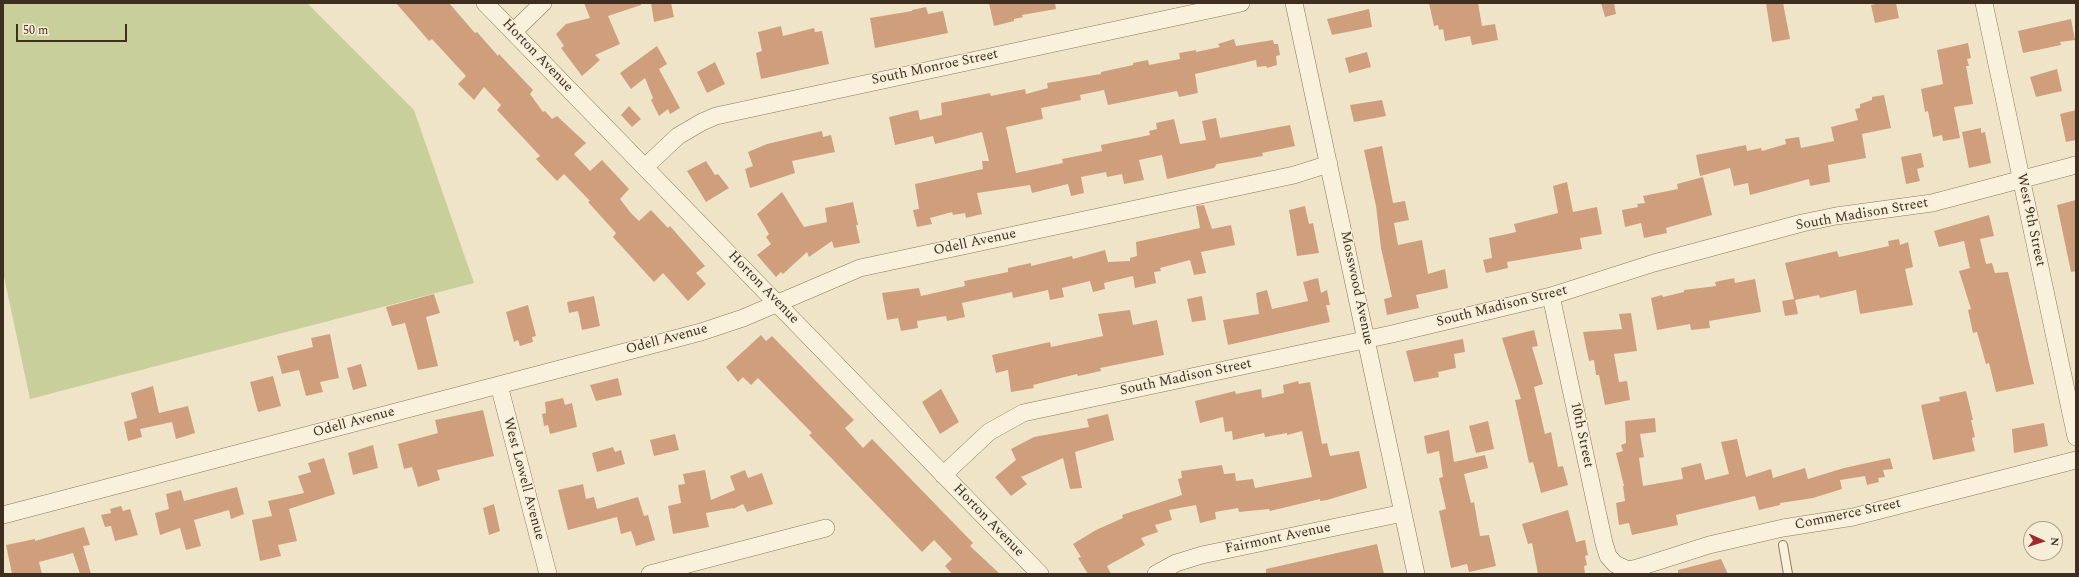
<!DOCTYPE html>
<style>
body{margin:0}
#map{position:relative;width:2079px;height:577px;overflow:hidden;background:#f0e4c8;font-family:Spectral,serif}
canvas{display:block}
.frame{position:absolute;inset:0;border:4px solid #3d2e20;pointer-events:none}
.north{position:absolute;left:2023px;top:521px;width:40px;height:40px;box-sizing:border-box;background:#f7eed8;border:1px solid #ada18e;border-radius:50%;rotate:93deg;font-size:11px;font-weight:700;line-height:16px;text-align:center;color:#3d2e20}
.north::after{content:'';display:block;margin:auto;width:14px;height:18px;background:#9e2a2b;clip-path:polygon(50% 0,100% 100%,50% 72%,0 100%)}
.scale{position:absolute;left:16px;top:24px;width:111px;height:18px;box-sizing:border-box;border:2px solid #3d2e20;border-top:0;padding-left:5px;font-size:12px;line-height:14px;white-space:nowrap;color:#3d2e20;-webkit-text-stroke:3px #f7eed8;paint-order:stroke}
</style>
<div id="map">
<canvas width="2079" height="577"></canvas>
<div class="frame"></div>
<div class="north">N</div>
<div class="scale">50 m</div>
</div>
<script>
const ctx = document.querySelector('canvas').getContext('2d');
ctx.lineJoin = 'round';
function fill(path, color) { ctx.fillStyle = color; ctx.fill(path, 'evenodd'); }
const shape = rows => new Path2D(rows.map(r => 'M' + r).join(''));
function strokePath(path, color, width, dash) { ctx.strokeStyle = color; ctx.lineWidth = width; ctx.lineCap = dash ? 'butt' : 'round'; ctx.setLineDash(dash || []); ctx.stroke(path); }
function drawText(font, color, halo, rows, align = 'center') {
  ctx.font = font + ' Spectral,serif'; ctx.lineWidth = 3; ctx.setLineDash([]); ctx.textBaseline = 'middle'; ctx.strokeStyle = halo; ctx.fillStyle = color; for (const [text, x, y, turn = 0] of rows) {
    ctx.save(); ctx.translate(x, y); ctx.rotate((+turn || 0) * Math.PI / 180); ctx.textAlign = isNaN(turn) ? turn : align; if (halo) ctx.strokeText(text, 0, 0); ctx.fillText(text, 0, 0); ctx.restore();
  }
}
const green = shape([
 [3,3,307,3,414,110,474,283,30,399,3,272]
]);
const building = shape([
 [396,3,449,3,475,33,477,32,498,56,499,54,533,90,530,94,543,112,545,111,552,119,557,116,586,143,574,154,590,171,602,160,629,189,620,199,630,212,639,221,651,210,668,228,670,226,705,266,696,273,706,284,688,301,663,273,654,282,613,237,616,233,588,202,590,201,564,174,557,181,536,159,540,156,497,110,501,105,484,87,474,100,458,84,466,76,432,39,429,41],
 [584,3,641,3,641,5,608,16,620,44,595,55,600,60,582,76,561,48,564,46,556,34,566,24,590,18],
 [651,3,671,3,674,17,654,22],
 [989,3,1055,3,1056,9,1022,15,1023,17,1014,19,1014,21,994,26],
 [1429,3,1478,3,1482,26,1495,24,1498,40,1472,45,1470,36,1445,41,1443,29,1439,30,1438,25,1434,26],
 [1601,3,1614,3,1616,14,1605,17],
 [1766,3,1783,3,1790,39,1772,42],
 [1880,3,1896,3,1899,18,1875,23,1871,5],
 [926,7,928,14,943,11,948,33,875,48,870,18,912,11,912,10],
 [1369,9,1372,27,1332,35,1327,19],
 [2071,19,2075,40,2060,42,2061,45,2023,53,2018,31],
 [781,26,783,36,814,28,815,32,822,31,829,64,761,79,756,53,762,51,758,32],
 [1234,39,1236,46,1273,40,1274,44,1278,44,1280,55,1276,56,1277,65,1267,68,1266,66,1257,67,1256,60,1195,74,1198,93,1179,97,1177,91,1108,105,1104,90,1080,95,1081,100,1041,108,1043,119,1006,127,1016,173,1063,163,1062,159,1102,151,1101,145,1150,135,1149,131,1157,129,1156,123,1174,119,1180,144,1206,140,1202,121,1216,118,1220,138,1290,125,1295,146,1262,153,1263,156,1217,164,1214,168,1167,179,1162,155,1139,160,1144,180,1124,184,1122,174,1107,177,1106,172,1081,177,1084,193,1071,196,1068,184,1032,193,1030,185,977,193,982,214,966,218,965,213,953,215,952,212,930,218,932,224,917,227,913,210,919,209,915,184,983,169,982,161,989,161,982,132,935,144,933,136,895,145,889,117,918,110,920,120,942,115,941,103,990,93,991,96,1025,89,1026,94,1048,88,1047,83,1101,74,1101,72,1133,65,1133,63,1148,60,1149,65,1180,59,1179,53,1196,50,1196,52,1220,47,1218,44],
 [1968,43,1971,58,1967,59,1969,66,1966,66,1973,104,1954,107,1960,138,1943,141,1942,135,1933,137,1928,111,1925,112,1921,89,1943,84,1937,50],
 [657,46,667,64,659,69,680,108,670,114,668,109,659,116,651,100,653,98,645,78,631,89,620,73],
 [1367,52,1371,67,1349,73,1345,58],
 [715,62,725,84,707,93,697,72],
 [2057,69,2062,91,2036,97,2030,77],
 [1884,95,1891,128,1862,134,1866,158,1828,165,1830,182,1810,186,1809,179,1750,195,1748,183,1734,186,1730,168,1700,176,1696,155,1746,145,1747,151,1761,148,1762,151,1786,144,1785,139,1799,137,1801,148,1834,141,1831,127,1858,120,1855,109,1860,108,1860,104,1872,100,1872,97],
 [1382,100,1386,116,1354,122,1350,105],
 [629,106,641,119,632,127,621,115],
 [2076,110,2076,140,2066,142,2060,114],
 [1981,128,1981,133,1985,132,1991,163,1969,168,1962,132],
 [822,131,823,137,831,135,835,152,792,161,795,173,750,188,745,169,753,166,748,152,767,144],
 [1382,146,1393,203,1405,201,1409,220,1394,223,1398,245,1422,240,1428,274,1445,269,1448,288,1416,295,1419,308,1387,315,1384,299,1392,297,1381,248,1376,206,1364,150],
 [1921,153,1924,167,1917,169,1920,181,1906,184,1901,157],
 [706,161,715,175,718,174,729,188,706,202,687,171],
 [1703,177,1712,215,1666,228,1667,233,1644,238,1641,223,1625,227,1622,210,1638,207,1637,204,1645,203,1643,196,1678,189,1677,184],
 [1567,182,1573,212,1597,207,1602,234,1580,238,1582,249,1507,262,1508,268,1486,273,1483,260,1492,258,1489,238,1516,232,1514,224,1558,213,1553,186],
 [782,192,804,227,827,222,825,208,853,202,858,225,856,225,860,243,834,248,832,241,809,257,807,252,783,274,781,272,776,277,757,255,771,244,766,237,769,234,757,214],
 [2076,200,2076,271,2071,272,2057,205],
 [1204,205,1212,229,1231,225,1235,245,1201,252,1206,273,1194,275,1190,260,1160,268,1161,271,1154,272,1156,283,1135,288,1133,276,1104,283,1105,289,1093,292,1090,281,1062,288,1064,297,1050,300,1048,290,1013,298,1012,292,962,303,965,317,947,321,946,316,917,321,918,328,901,331,898,318,887,320,882,293,919,288,921,296,965,286,964,281,1008,272,1008,268,1031,263,1031,266,1072,256,1073,259,1105,250,1108,262,1130,261,1130,258,1137,256,1136,242,1200,228,1196,206],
 [1305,206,1309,224,1313,223,1319,253,1297,256,1289,210],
 [1989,215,1994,236,1980,239,1986,264,1992,263,1995,273,2008,272,2034,384,1996,392,1989,363,1986,364,1977,332,1973,333,1968,310,1971,309,1959,271,1970,268,1964,241,1939,247,1934,231],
 [1899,239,1900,245,1908,242,1913,267,1905,269,1913,305,1860,314,1856,290,1820,298,1819,295,1795,300,1798,314,1785,316,1782,301,1794,299,1785,263,1837,251,1839,257,1889,246,1888,241],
 [1318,278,1321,293,1327,290,1330,305,1326,305,1330,322,1228,345,1223,320,1259,314,1256,293,1267,290,1272,309,1308,301,1303,282],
 [1734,278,1735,283,1755,279,1761,312,1709,321,1710,328,1691,330,1690,324,1657,330,1651,298,1662,295,1663,297,1684,292,1684,290,1716,286,1715,282],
 [434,294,440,313,426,317,438,366,418,370,405,323,392,326,386,307],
 [594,296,600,326,582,330,578,311,569,313,567,302],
 [1202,296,1206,320,1192,322,1187,299],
 [528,305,536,336,532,337,533,342,520,346,518,340,514,342,506,312],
 [1130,310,1133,325,1157,320,1164,355,1100,368,1101,371,1078,376,1077,374,1033,385,1034,388,1011,392,1008,370,996,373,992,355,1050,342,1051,347,1103,336,1098,314],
 [1631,313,1637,351,1614,354,1619,382,1627,381,1630,400,1605,405,1599,375,1596,375,1594,360,1589,361,1583,332,1622,329,1619,314],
 [1534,330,1538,346,1532,347,1543,384,1534,387,1545,434,1551,432,1558,467,1563,466,1568,485,1541,493,1533,462,1529,463,1515,400,1521,399,1502,338],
 [330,334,339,378,320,382,323,392,306,396,299,370,282,374,277,356,313,347,311,338],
 [761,335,766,341,772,336,854,420,845,428,863,448,872,439,973,543,970,546,1000,574,952,574,945,566,952,559,934,540,922,552,809,435,812,433,758,378,751,385,743,377,738,382,726,367],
 [1463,339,1465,352,1454,354,1456,368,1438,372,1439,377,1414,382,1406,351],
 [361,364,367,386,353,390,347,368],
 [273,376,281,406,258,412,250,382],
 [618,378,622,395,596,401,590,385],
 [1298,381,1299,384,1310,382,1322,444,1327,443,1330,456,1359,451,1367,488,1327,500,1320,501,1320,499,1270,511,1269,509,1239,512,1238,508,1215,512,1216,519,1200,523,1196,505,1169,510,1172,520,1155,525,1158,532,1141,538,1145,545,1107,566,1111,574,1088,574,1078,558,1081,557,1073,544,1096,530,1123,518,1122,515,1182,495,1178,479,1182,478,1181,471,1222,465,1224,474,1235,473,1236,481,1253,479,1255,488,1312,477,1302,431,1287,435,1287,433,1265,437,1264,433,1233,440,1232,431,1225,432,1223,417,1200,423,1195,401,1235,391,1236,394,1261,389,1262,398,1284,393,1283,385],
 [153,386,159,413,188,406,195,433,176,439,172,422,140,429,142,437,128,441,124,422,137,418,131,393],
 [941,389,959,422,940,434,922,402],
 [1966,391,1973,420,1971,420,1975,437,1972,438,1975,451,1933,460,1921,405,1940,401,1939,397],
 [563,398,565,405,572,403,577,427,550,434,548,425,544,426,542,414,546,413,545,402],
 [483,410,494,456,437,470,440,480,418,487,412,467,404,469,398,444,438,433,435,420],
 [1108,414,1114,440,1075,452,1082,488,1070,489,1063,458,1021,477,1027,484,1011,496,995,477,1016,460,1011,449,1034,437,1089,427,1087,419],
 [1655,418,1656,432,1640,434,1644,457,1639,458,1643,486,1683,479,1681,468,1701,463,1705,480,1729,474,1721,442,1737,439,1746,477,1771,469,1773,478,1805,468,1808,479,1844,468,1890,458,1893,469,1883,470,1885,477,1878,478,1879,482,1867,485,1865,476,1840,480,1842,489,1813,498,1780,503,1780,505,1759,510,1755,496,1676,515,1678,525,1632,535,1629,523,1619,525,1616,503,1625,501,1623,486,1624,486,1616,453,1623,451,1621,445,1626,443,1625,421],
 [1488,421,1494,449,1476,453,1469,426],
 [2044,423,2048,446,2014,453,2012,429],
 [1449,430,1454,462,1485,455,1488,468,1464,474,1471,503,1474,502,1480,536,1489,535,1496,566,1469,572,1467,564,1451,568,1439,511,1446,509,1439,478,1443,477,1439,451,1427,454,1424,436],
 [675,434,679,450,654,456,650,440],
 [373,445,378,468,353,475,348,453],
 [613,447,615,452,621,450,625,464,597,472,592,453],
 [324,458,335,494,289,509,297,541,278,545,281,556,260,561,252,520,272,516,268,501,304,493,298,476,311,472,308,463],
 [705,470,711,500,735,490,730,476,745,470,748,478,762,473,773,504,747,512,743,504,733,509,733,508,706,513,709,527,673,534,668,506,681,503,678,485,685,484,683,474],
 [583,484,586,499,594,497,597,509,638,497,644,516,648,515,655,540,636,546,631,531,621,534,617,517,568,530,558,490],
 [237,487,244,514,231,519,229,510,194,520,201,546,186,550,180,528,160,535,155,513,169,509,166,494,181,490,184,501],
 [494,504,500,531,489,535,483,508],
 [121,506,123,511,130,509,138,535,115,541,111,526,105,527,101,515,111,513,110,509],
 [1568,510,1576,542,1585,540,1588,555,1585,556,1587,565,1584,566,1585,574,1538,574,1532,543,1528,544,1522,524],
 [84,527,90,545,83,546,91,574,80,574,73,553,39,562,42,574,12,574,6,545,35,539,35,541],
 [1377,544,1384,574,1266,574,1266,569],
 [1721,559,1728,574,1678,574,1678,570]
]);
const lane = shape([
 [1783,545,1788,574]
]);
const street = shape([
 [485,3,1040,574],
 [1294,3,1416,574],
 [1984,3,2076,437],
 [513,32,543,3],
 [645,167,678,136,702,122,716,116,1241,3],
 [1551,296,1604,543,1608,556,1615,564,1628,570,1637,568,1709,545,1783,528,1853,517,2076,460],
 [499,385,548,574],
 [943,475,989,432,1023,413,1392,334,1551,296,1654,263,1802,223,1836,216,1932,203,2076,165],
 [3,515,701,332,743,318,860,268,1294,175,1329,164],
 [650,574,826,528],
 [1156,574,1176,563,1202,555,1403,513]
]);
const streetNames = [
 ["Horton Avenue",537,56,46],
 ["South Monroe Street",935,68,-12],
 ["South Madison Street",1862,215,-10],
 ["West 9th Street",2030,220,78],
 ["Odell Avenue",975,243,-12],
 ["Horton Avenue",763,288,46],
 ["Mosswood Avenue",1356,288,78],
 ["South Madison Street",1502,307,-14],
 ["Odell Avenue",667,340,-15],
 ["South Madison Street",1186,378,-12],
 ["Odell Avenue",354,423,-15],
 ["10th Street",1581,435,78],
 ["West Lowell Avenue",523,479,75],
 ["Commerce Street",1848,515,-12],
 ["Horton Avenue",988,521,46],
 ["Fairmont Avenue",1278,539,-12]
];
fill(green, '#c9cf9b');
fill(building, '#cf9f7d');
strokePath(lane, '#8d765c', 10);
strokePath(street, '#8d765c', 18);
strokePath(lane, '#faf1dc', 8);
strokePath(street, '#faf1dc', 17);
drawText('14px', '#3d2e20', '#f7eed8', streetNames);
</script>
